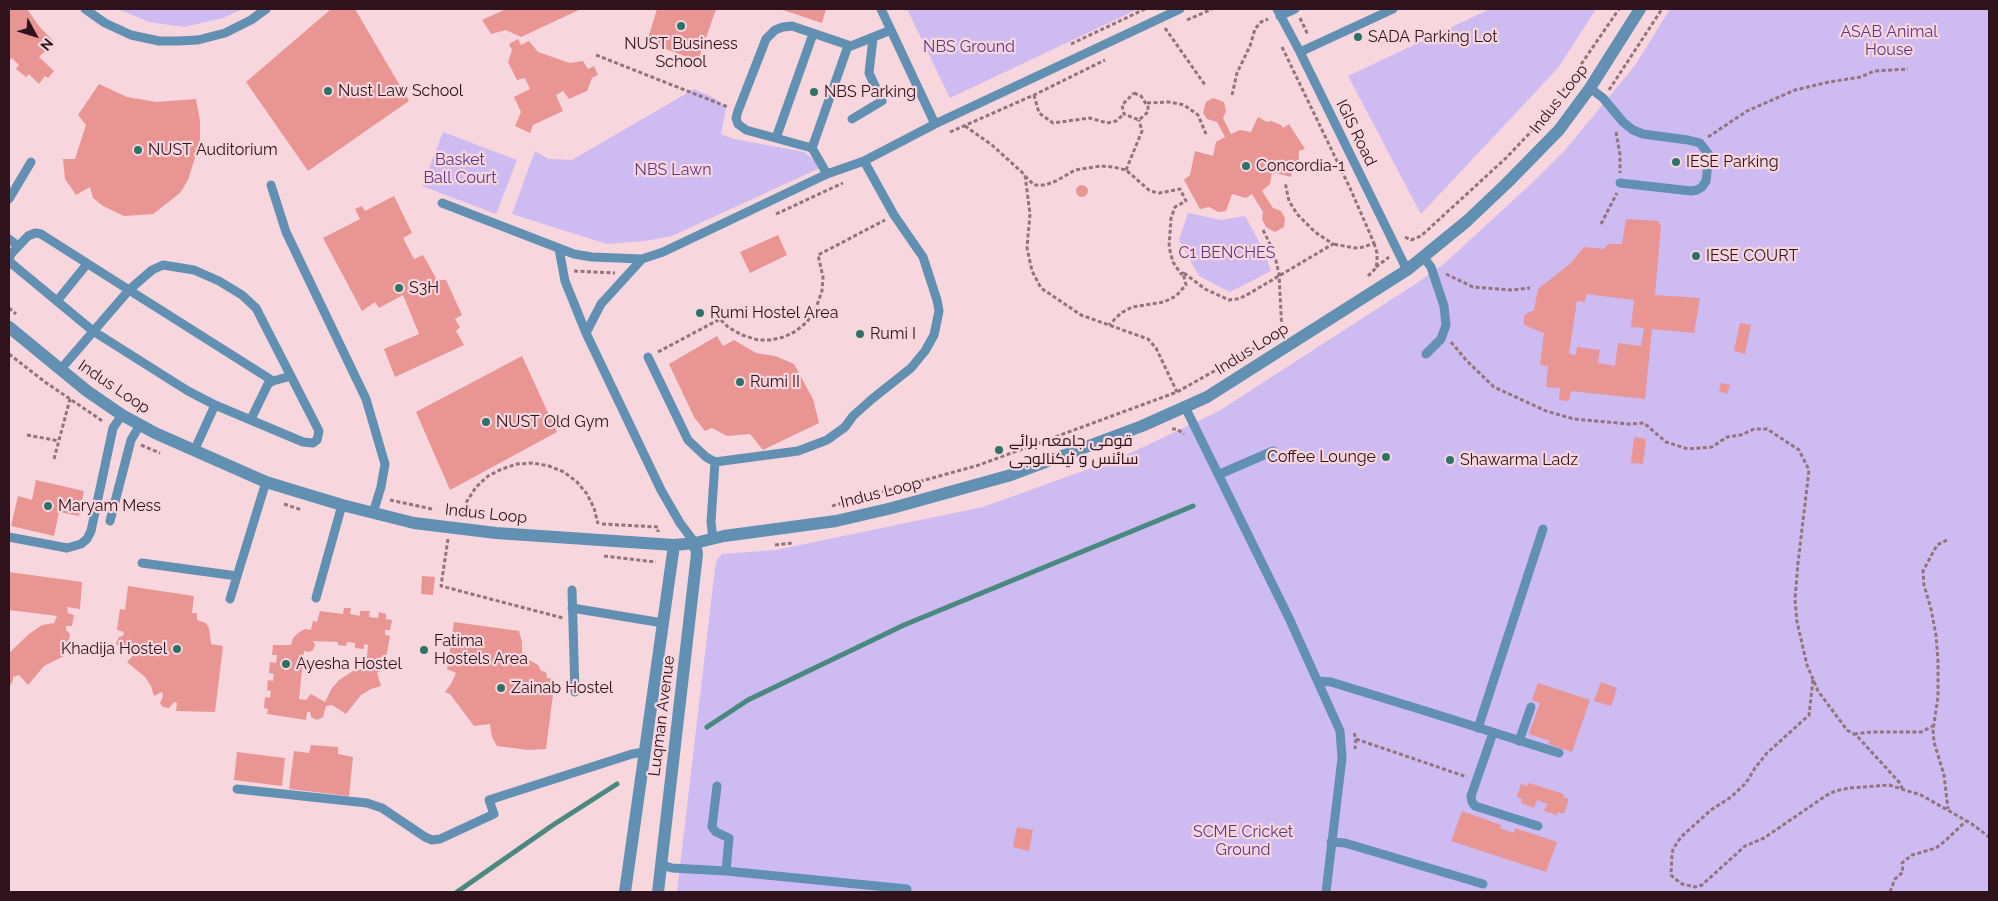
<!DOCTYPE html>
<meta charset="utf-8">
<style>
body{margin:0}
#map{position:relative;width:1998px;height:901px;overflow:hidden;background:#f7d6de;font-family:Raleway,sans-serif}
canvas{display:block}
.frame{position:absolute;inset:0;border:10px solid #2f121b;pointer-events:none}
.north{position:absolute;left:10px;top:10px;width:50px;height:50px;-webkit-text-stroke:4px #f7d6de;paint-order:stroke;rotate:129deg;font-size:14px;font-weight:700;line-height:20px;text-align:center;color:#2f121b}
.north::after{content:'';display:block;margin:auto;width:18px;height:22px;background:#2f121b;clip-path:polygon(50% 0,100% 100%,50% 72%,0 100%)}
</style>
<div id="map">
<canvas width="1998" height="901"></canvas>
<div class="frame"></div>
<div class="north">N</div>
</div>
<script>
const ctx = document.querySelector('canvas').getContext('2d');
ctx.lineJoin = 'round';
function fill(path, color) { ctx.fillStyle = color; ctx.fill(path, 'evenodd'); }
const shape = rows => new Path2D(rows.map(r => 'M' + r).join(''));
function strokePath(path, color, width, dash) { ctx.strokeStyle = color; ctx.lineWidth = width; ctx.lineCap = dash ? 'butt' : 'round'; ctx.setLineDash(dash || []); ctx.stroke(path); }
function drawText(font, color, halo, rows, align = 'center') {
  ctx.font = font + ' Raleway,Cairo,sans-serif'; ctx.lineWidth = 4.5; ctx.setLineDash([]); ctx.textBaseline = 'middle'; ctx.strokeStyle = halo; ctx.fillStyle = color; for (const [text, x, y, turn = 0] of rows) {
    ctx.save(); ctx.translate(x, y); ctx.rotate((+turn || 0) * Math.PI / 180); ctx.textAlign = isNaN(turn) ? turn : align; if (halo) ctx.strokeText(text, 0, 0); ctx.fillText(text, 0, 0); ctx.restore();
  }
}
const green = shape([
 [118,9,243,9,223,18,184,27,149,22],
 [907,9,1138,9,950,98],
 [1490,9,1596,9,1558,68,1421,214,1348,76],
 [1670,9,1989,9,1989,892,677,892,715,569,717,560,722,554,776,550,983,507,1122,457,1219,411,1417,283,1445,263,1532,183,1566,149,1636,64],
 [694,89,716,99,726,109,721,134,734,139,804,152,822,167,672,236,645,241,607,244,512,214,535,151,549,159,572,160],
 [443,132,517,160,496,214,422,186],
 [1188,213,1221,220,1245,216,1263,249,1271,271,1230,292,1199,276,1179,240]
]);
const stream = shape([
 [707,727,748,700,904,625,1193,506],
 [457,892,553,825,617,784]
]);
const building = shape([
 [9,9,27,9,39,26,54,42,39,57,54,71,48,78,45,76,39,84,29,74,26,77,16,69,19,65,12,58,9,61],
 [331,9,355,9,409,101,308,171,246,82],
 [506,9,581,9,521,37,506,30,491,34,482,20],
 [657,9,716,9,698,61,647,42],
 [780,9,826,9,822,23],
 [518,39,521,45,529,41,538,52,570,63,583,61,588,69,594,66,598,75,592,78,587,91,569,99,563,91,556,95,563,111,533,125,530,133,515,126,521,112,514,97,530,89,525,78,517,80,508,62,512,50,509,44],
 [99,84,127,97,156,102,196,99,200,121,200,142,188,180,180,193,153,214,124,216,103,206,93,198,90,187,76,195,65,179,63,159,75,159,86,125,78,115],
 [1213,98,1224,102,1226,111,1223,118,1231,134,1240,130,1251,132,1258,117,1267,122,1271,121,1281,125,1283,128,1289,124,1305,149,1299,151,1299,169,1292,169,1291,177,1272,172,1270,184,1262,191,1273,208,1281,211,1285,218,1284,227,1275,232,1266,227,1262,219,1263,212,1252,194,1246,198,1232,194,1226,211,1218,212,1209,207,1200,209,1184,180,1190,175,1195,151,1213,156,1216,142,1225,137,1217,122,1207,119,1203,113,1206,102],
 '1076 191a6 6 0 1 1 12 0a6 6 0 1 1-12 0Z',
 [394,196,412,233,403,238,414,259,423,255,437,280,446,280,462,315,455,319,460,327,456,331,464,345,395,377,384,349,419,334,403,295,379,308,375,302,362,311,323,238,360,219,355,209,362,206,365,211],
 [1626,219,1658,221,1661,226,1655,295,1700,298,1694,333,1652,329,1645,399,1571,391,1569,401,1559,400,1560,388,1546,387,1548,366,1540,365,1544,333,1524,325,1524,315,1534,310,1538,289,1570,264,1584,247,1604,249,1608,244,1622,244],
 [1586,294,1634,300,1631,327,1644,328,1641,346,1618,343,1615,366,1598,363,1600,350,1577,347,1576,355,1569,354,1577,301,1585,302],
 [778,235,787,255,750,273,740,252],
 [1740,323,1751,325,1745,354,1734,351],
 [717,336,723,346,734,340,756,353,775,356,794,364,813,399,819,423,763,450,750,434,727,436,712,428,705,431,694,417,669,364],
 [522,356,557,432,450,490,416,412],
 [1721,383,1730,385,1727,394,1719,391],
 [1634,437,1646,439,1643,464,1631,463],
 [36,480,84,491,79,516,59,512,54,536,11,526,18,496,32,500],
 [9,572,82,582,80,609,67,607,68,613,74,615,72,626,66,626,66,630,70,634,69,640,65,643,60,642,64,656,44,666,28,685,19,675,13,677,13,680,9,688,9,653,29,634,42,625,54,623,57,616,9,610],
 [422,576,435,577,433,595,421,594],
 [128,586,194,596,192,613,197,613,197,620,206,623,209,628,211,644,223,646,215,712,176,711,177,703,174,702,169,708,163,707,160,703,163,696,162,692,154,696,151,686,145,677,127,662,136,652,127,647,120,649,116,643,119,637,123,636,124,632,117,630,120,609,125,610],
 [344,608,351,608,350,614,360,616,360,611,370,611,369,617,378,618,379,612,386,614,386,619,392,620,390,630,385,630,385,635,390,636,386,658,380,657,379,660,384,666,384,669,377,673,381,686,371,689,361,695,346,714,332,705,326,706,323,717,317,720,311,717,310,712,307,712,306,720,267,714,268,709,264,708,265,697,270,698,271,691,267,690,268,680,273,681,274,674,269,673,270,662,276,663,277,655,272,655,273,645,291,645,293,638,298,633,305,629,311,630,313,621,317,622,320,611,343,614],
 [313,641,338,642,338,645,346,646,347,642,355,643,355,648,364,649,364,644,368,645,366,668,353,671,339,680,332,688,325,702,311,694,306,700,299,699,304,651,309,652,313,650,315,645],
 [454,622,519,631,522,642,522,656,538,665,541,671,546,672,547,678,555,679,546,749,528,750,497,746,492,737,490,724,474,726,450,694,445,692,451,684,456,673,447,669],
 [1601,682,1617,688,1611,706,1594,701],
 [1538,683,1590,700,1572,752,1548,744,1550,741,1529,734,1540,703,1532,700],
 [311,745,338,747,338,754,353,757,349,796,289,789,294,751,309,753],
 [237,752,285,758,282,786,234,780],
 [1529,783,1564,794,1563,797,1569,799,1564,814,1558,812,1557,815,1544,811,1547,804,1537,800,1534,808,1521,803,1522,799,1517,797,1521,784,1527,786],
 [1462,811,1501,825,1500,828,1514,833,1515,828,1557,842,1546,872,1451,841],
 [1017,827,1033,830,1029,851,1013,847]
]);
const path = shape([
 [1300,18,1308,35],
 [1187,20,1212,9],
 [1165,28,1205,85],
 [1071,44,1145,9],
 [1282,47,1350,188,1374,243,1364,247,1355,248,1333,244],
 [596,55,728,107],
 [1609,90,1662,9],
 [1134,93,1141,96,1148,107,1148,112,1139,120,1124,114,1122,105,1134,93],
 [1034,95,1039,113,1053,123,1090,118,1107,123,1116,121,1124,114],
 [1232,95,1237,73,1250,46,1255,29,1261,22,1268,19],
 [1147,103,1169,102,1184,105,1198,115,1206,134],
 [965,126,992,145,1025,175,1030,214,1027,248,1032,271,1041,288,1081,315,1148,339,1156,348,1177,392],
 [950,132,1034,95,1105,60],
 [1616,132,1620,155,1620,173],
 [1708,137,1747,111,1795,90,1829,82,1861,77,1874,71,1908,69],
 [1126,170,1142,131,1139,120],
 [1025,176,1034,185,1045,185,1056,181,1075,170,1101,166,1113,167,1126,170,1150,191,1159,193,1180,189,1186,201,1175,207,1171,218,1169,247,1173,262,1181,274,1183,273,1186,285,1176,296,1164,302,1132,307,1121,313,1109,325],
 [776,214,843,183],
 [1601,224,1617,193],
 [1263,230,1274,252,1279,274,1282,333],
 [1405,237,1411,240,1421,236,1506,158,1545,117,1619,9],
 [1376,267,1389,257],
 [574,271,615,273],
 [1184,273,1205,289,1229,300,1237,299,1245,296,1333,244,1315,232,1297,214,1289,201,1285,182],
 [1446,274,1473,287,1512,290,1530,288],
 [1368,276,1376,268,1377,262,1377,253,1374,243],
 [9,308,16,314],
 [1451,342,1467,361,1494,387,1546,411,1574,419,1629,424,1644,423,1666,442,1688,449,1712,447,1727,437,1741,435,1754,429,1767,429,1799,450,1809,470,1798,563,1795,599,1797,622,1807,665,1818,691,1847,730,1857,736,1899,782,1903,790],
 [658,352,720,319,728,327,742,335,758,340,770,340,784,337,796,331,807,322,816,308,822,291,823,277,818,255,885,220],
 [9,354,45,382,104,422],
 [1172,429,1177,429,1184,434],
 [27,435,59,441],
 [141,445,160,453],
 [54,459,70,399],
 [390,500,432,509],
 [284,504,302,510],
 [832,506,979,465,1177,392,1255,348],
 [462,515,467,501,476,487,488,476,502,469,517,464,533,463,549,466,564,472,577,482,587,494,594,508,598,524],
 [602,524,658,527,658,532],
 [448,539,441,586,563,618],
 [1947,540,1937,545,1923,571,1924,585,1931,609,1936,635,1938,661,1938,697,1933,730,1934,742,1944,775,1948,809],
 [775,545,793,543],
 [604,556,656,562],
 [1813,680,1809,715,1767,753,1755,768,1746,783,1731,797,1711,810,1681,837,1673,849,1672,855,1671,875,1674,878,1682,884,1695,887,1702,885,1745,846,1764,838,1827,795,1835,791,1849,788,1889,785,1921,795,1972,824,1989,837],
 [1354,733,1356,739,1355,749],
 [1854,734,1872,732,1921,732,1933,726],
 [1356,739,1467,777],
 [1890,892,1895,879,1903,872,1902,863,1912,855,1936,848,1945,841,1966,821]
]);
const lane = shape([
 [85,9,105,23,131,35,159,41,178,41,198,40,225,33,251,20,266,9],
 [881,9,935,124,1180,9],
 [1277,9,1300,52,1407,270],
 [1280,16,1295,9],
 [1300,52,1393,9],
 [1590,88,1603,98,1623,122,1633,130,1643,134,1688,140,1700,143,1709,155,1706,181,1702,187,1697,190,1691,191,1620,183],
 [852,119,882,101,869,73,873,38],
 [776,138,813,34],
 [812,148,746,130,738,124,736,118,738,111,766,39,775,30,783,27,792,26,851,46,891,30],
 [827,174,812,148,848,46],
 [271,185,286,232,366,399,385,464,381,487,373,513],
 [9,199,31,162],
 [442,203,574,254,592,257,642,259,663,252,827,174,864,161,935,124],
 [35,233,41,234,129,290,152,270,163,265,194,270,219,281,242,295,256,308,319,431,317,440,313,443,303,442,215,405,188,391,93,331,11,263,9,259,11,254,28,236,35,233],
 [9,239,18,246],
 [559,249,565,281,586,333,661,490,680,523,695,543],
 [1424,258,1431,267,1444,306,1446,325,1441,339,1426,354],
 [57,301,87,264],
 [586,333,601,304,642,259],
 [648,357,688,440,706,457,715,462,798,451,827,440,845,427,853,416,872,399,911,368,925,351,934,335,939,311,937,300,923,257,894,215,864,161],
 [60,370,129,290,273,381],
 [1185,407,1289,618,1340,731,1342,758,1326,892],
 [251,419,268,384,273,381,291,376],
 [194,451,215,405],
 [1220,474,1273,451],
 [110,521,131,440,140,425],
 [9,537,67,548,81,544,87,539,91,531,113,428,122,415],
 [713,539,711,522,715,462],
 [142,563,237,576],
 [572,590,575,692],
 [316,598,342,505],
 [230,599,266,482],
 [572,608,663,623],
 [1318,681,1331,682,1419,709,1559,753],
 [1478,728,1543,529],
 [1493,733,1471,796,1472,802,1475,806,1538,826],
 [1519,741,1531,707],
 [717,786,712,827,716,832,729,838,726,871],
 [237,789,367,803,382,808,425,837,432,840,440,839,494,814,489,800,632,754,645,752],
 [1331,842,1345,843,1483,884],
 [662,865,672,868,726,871,907,889]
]);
const street = shape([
 [9,327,87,391,122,415,155,433,266,482,342,505,414,523,496,533,674,545,695,543,724,536,836,521,892,508,1011,475,1142,426,1207,397,1407,270,1467,221,1507,183,1559,130,1590,88,1640,9],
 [625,892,674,545],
 [658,892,697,554,695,543]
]);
const markers = [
 [681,26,5,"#2d7267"],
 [1358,37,5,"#2d7267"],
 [328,91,5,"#2d7267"],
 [814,92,5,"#2d7267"],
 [138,150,5,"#2d7267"],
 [1676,162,5,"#2d7267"],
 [1246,166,5,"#2d7267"],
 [1696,256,5,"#2d7267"],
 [399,288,5,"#2d7267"],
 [700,313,5,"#2d7267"],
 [860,334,5,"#2d7267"],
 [740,382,5,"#2d7267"],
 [486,422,5,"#2d7267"],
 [999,450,5,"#2d7267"],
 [1386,457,5,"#2d7267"],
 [1450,460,5,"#2d7267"],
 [48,506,5,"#2d7267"],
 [177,649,5,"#2d7267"],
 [424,650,5,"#2d7267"],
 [286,664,5,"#2d7267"],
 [501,688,5,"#2d7267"]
];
const parkNames = [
 ["ASAB Animal",1889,32],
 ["House",1889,50],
 ["NBS Ground",969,47],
 ["Basket",460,160],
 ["Ball Court",460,178],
 ["NBS Lawn",673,170],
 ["C1 BENCHES",1227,253],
 ["SCME Cricket",1243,832],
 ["Ground",1243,850]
];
const poiNames = [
 ["SADA Parking Lot",1368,37],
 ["NUST Business",681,44,"center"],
 ["School",681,62,"center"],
 ["Nust Law School",338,91],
 ["NBS Parking",824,92],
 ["NUST Auditorium",148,150],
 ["IESE Parking",1686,162],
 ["Concordia-1",1256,166],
 ["IESE COURT",1706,256],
 ["S3H",409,288],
 ["Rumi Hostel Area",710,313],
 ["Rumi I",870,334],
 ["Rumi II",750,382],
 ["NUST Old Gym",496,422],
 ["قومی جامعہ برائے",1009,441],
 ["سائنس و ٹیکنالوجی",1009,459],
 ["Coffee Lounge",1376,457,"right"],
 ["Shawarma Ladz",1460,460],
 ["Maryam Mess",58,506],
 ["Fatima",434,641],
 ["Hostels Area",434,659],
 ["Khadija Hostel",167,649,"right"],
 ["Ayesha Hostel",296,664],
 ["Zainab Hostel",511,688]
];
const streetNames = [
 ["Indus Loop",1559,99,-52],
 ["IGIS Road",1356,133,64],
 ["Indus Loop",1252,349,-32],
 ["Indus Loop",114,387,34],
 ["Indus Loop",881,493,-14],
 ["Indus Loop",486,514,6],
 ["Luqman Avenue",662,716,-83]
];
fill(green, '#cebbf1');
strokePath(stream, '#49897f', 5);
fill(building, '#e89594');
strokePath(path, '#93747c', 3, [4, 2.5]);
strokePath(lane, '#6290b2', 9);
strokePath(street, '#6290b2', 12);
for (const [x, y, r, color] of markers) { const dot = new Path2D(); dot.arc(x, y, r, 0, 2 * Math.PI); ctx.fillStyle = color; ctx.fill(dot); strokePath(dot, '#f7d6de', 2); }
drawText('16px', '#5a3787', '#f7d6de', parkNames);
drawText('16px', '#2f121b', '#f7d6de', poiNames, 'left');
drawText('16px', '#2f121b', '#f7d6de', streetNames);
</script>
